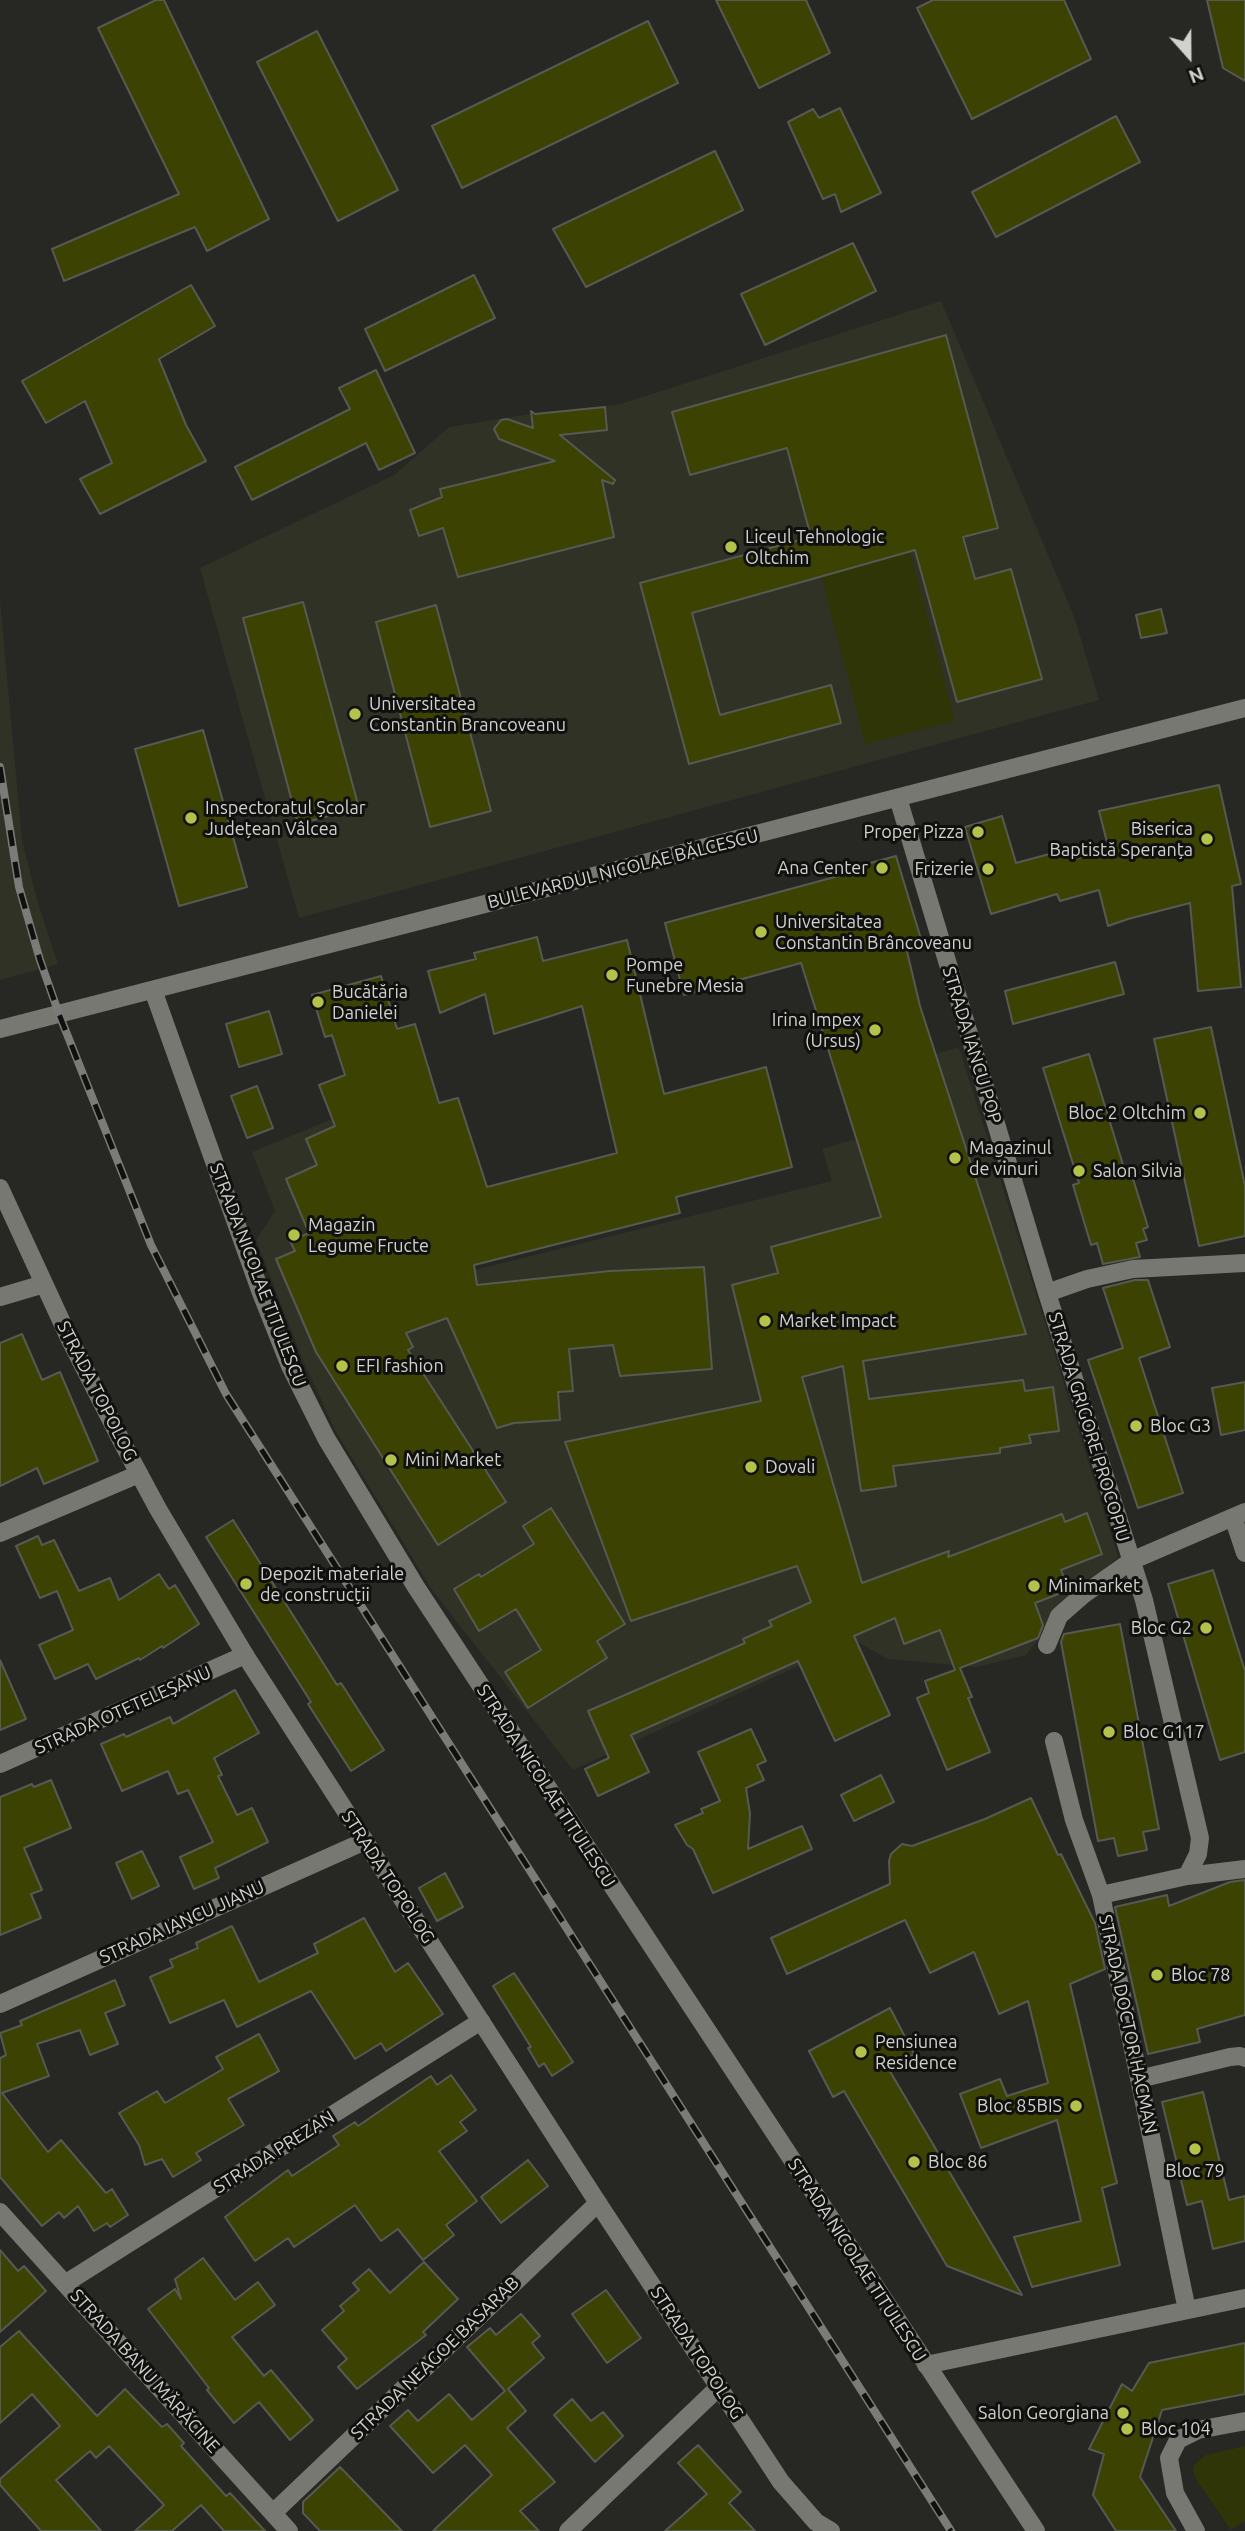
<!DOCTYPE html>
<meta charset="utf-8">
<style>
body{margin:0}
#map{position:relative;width:1245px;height:2531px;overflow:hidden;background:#272823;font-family:Ubuntu,sans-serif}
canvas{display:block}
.north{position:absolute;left:1154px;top:21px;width:70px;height:70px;-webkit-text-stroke:5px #10100e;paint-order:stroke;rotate:159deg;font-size:19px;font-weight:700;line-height:28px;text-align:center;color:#d1d2ce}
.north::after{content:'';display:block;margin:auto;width:24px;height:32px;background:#d1d2ce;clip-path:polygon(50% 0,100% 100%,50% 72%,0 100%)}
</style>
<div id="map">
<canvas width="1245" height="2531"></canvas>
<div class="north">N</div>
</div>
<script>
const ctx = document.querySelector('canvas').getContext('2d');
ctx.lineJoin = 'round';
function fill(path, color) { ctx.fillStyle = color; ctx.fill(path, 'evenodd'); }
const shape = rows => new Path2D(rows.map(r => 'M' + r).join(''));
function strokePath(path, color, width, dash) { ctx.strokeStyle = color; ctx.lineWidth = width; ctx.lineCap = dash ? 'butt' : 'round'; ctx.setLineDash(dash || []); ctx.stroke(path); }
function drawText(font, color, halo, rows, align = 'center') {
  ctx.font = font + ' Ubuntu,sans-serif'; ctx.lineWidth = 6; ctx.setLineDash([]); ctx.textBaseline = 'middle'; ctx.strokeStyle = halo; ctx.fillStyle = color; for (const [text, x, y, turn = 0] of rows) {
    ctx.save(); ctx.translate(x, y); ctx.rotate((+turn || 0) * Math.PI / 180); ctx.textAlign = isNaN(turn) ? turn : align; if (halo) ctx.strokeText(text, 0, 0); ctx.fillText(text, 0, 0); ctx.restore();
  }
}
const built = shape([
 [941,301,1075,619,1099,700,299,918,200,568,394,475,449,427,531,414,621,404],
 [0,601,22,840,37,900,58,964,0,980],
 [959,1047,1118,1557,1068,1602,1026,1655,977,1667,888,1659,854,1640,573,1770,432,1590,335,1430,302,1358,256,1240,275,1211,252,1152,369,1104,475,1270,832,1181,822,1149,856,1139,839,1084]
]);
const green = shape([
 [910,551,955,721,865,744,821,575],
 [1245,2446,1245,2521,1231,2530,1196,2479,1193,2471,1194,2465,1206,2455]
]);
const building = shape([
 [156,0,164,0,269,219,207,251,195,227,64,281,52,249,179,194,98,28,156,0],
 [716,0,806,0,830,53,759,88,716,0],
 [933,0,1064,0,1091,59,972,119,917,8,933,0],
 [1207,0,1245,0,1245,81,1223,68,1207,0],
 [648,21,678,83,462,188,432,126,648,21],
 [317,31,398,190,338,221,257,62,317,31],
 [840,108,881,193,841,212,835,194,823,199,788,122,813,109,819,118,840,108],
 [1116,116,1140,162,996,237,972,192,1116,116],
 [715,151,743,210,586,287,553,229,715,151],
 [853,243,876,291,765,345,741,294,853,243],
 [474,275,495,318,385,371,365,329,474,275],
 [191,285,215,326,159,359,186,425,206,461,100,514,80,479,112,463,85,401,46,423,22,381,191,285],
 [946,335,998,528,963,537,975,579,1011,569,1042,679,957,702,915,550,692,613,720,715,831,685,841,723,689,764,640,583,811,537,787,448,690,475,672,412,946,335],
 [376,370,415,453,379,470,366,443,252,500,235,467,350,409,339,388,376,370],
 [605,407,607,430,560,435,615,480,613,484,602,480,614,537,458,577,443,528,419,536,410,510,442,497,440,489,555,461,499,439,494,429,501,420,507,419,533,428,531,411,535,414,605,407],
 [303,602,359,808,298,824,243,618,303,602],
 [436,605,491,811,430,827,376,622,436,605],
 [1161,609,1167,633,1141,638,1136,615,1161,609],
 [203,730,247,887,179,906,135,749,203,730],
 [1219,785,1241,884,1232,886,1241,987,1198,991,1190,903,1128,919,1108,926,1099,890,1060,901,1057,894,991,914,965,827,1002,816,1016,863,1068,849,1071,860,1109,850,1099,811,1219,785],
 [896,856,921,939,905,943,920,1006,1026,1334,863,1361,869,1399,1023,1380,1025,1391,1053,1387,1059,1431,1029,1435,1031,1443,1000,1448,1000,1453,893,1466,896,1486,861,1491,843,1366,802,1377,862,1583,949,1551,948,1557,1062,1514,1065,1522,1087,1513,1102,1554,1061,1570,1069,1590,1035,1603,1043,1625,1038,1638,960,1668,972,1697,968,1698,990,1752,947,1770,917,1698,929,1693,925,1681,955,1670,940,1630,904,1644,895,1618,854,1636,890,1715,835,1741,798,1661,631,1735,649,1772,598,1796,585,1769,609,1758,588,1711,745,1643,743,1639,772,1626,769,1621,811,1602,797,1566,631,1621,565,1442,761,1401,732,1285,778,1273,771,1247,881,1217,801,963,684,995,665,923,842,875,841,871,896,856],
 [537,937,543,961,627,940,664,1094,766,1067,792,1167,676,1197,680,1213,474,1265,477,1285,610,1271,704,1267,712,1369,620,1376,613,1345,569,1349,573,1391,558,1392,560,1420,514,1423,497,1428,447,1318,406,1333,413,1347,408,1350,506,1502,438,1545,316,1352,276,1259,295,1251,290,1241,309,1233,286,1179,317,1165,306,1139,335,1126,319,1085,345,1075,332,1035,325,1037,312,995,381,976,397,1029,415,1024,439,1103,458,1098,487,1187,617,1153,582,1006,494,1034,485,994,440,1013,428,971,476,959,474,953,537,937],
 [1115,962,1124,994,1013,1024,1005,991,1115,962],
 [269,1011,282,1054,239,1067,226,1024,269,1011],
 [1211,1027,1245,1186,1245,1236,1199,1246,1154,1039,1211,1027],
 [1089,1054,1124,1168,1129,1166,1148,1227,1143,1229,1147,1240,1136,1243,1140,1257,1103,1264,1097,1243,1091,1245,1073,1185,1079,1183,1043,1068,1089,1054],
 [257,1086,273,1128,247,1138,231,1096,257,1086],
 [1135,1280,1148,1280,1170,1347,1139,1358,1183,1493,1138,1508,1088,1360,1123,1348,1103,1288,1135,1280],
 [22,1334,42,1380,60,1372,98,1461,44,1484,37,1468,0,1486,0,1343,22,1334],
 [1245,1382,1245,1430,1221,1435,1212,1388,1245,1382],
 [551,1508,625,1624,597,1641,607,1658,528,1708,505,1672,541,1650,516,1609,479,1631,454,1589,479,1574,481,1577,534,1544,523,1526,551,1508],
 [233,1520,337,1685,341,1683,384,1750,351,1771,308,1704,311,1702,206,1537,233,1520],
 [38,1536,42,1545,54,1540,79,1591,110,1578,119,1600,159,1574,169,1589,175,1585,199,1624,163,1648,162,1646,140,1660,139,1658,96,1679,88,1664,55,1679,39,1645,73,1630,57,1591,40,1598,16,1546,38,1536],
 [1213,1570,1245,1671,1245,1752,1220,1760,1168,1584,1213,1570],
 [1120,1624,1159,1829,1143,1832,1147,1850,1118,1856,1114,1838,1098,1841,1061,1642,1064,1634,1120,1624],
 [0,1660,26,1719,0,1730,0,1660],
 [235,1690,259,1733,214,1758,222,1775,218,1776,237,1815,252,1808,268,1842,215,1868,219,1878,194,1889,180,1857,213,1842,188,1790,178,1794,168,1771,122,1791,101,1744,124,1734,126,1737,170,1717,173,1724,235,1690],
 [751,1729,766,1761,757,1765,764,1780,746,1788,750,1814,748,1849,802,1826,812,1849,713,1893,693,1849,687,1845,675,1825,703,1813,701,1809,720,1801,698,1752,751,1729],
 [881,1775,894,1802,854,1821,841,1795,881,1775],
 [51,1780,71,1828,24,1848,42,1890,31,1894,41,1918,0,1935,0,1797,32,1784,34,1787,51,1780],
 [1031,1798,1058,1855,1061,1854,1095,1923,1105,1969,1070,1984,1117,2183,1102,2188,1120,2265,1032,2287,1014,2237,1081,2221,1057,2120,981,2148,960,2094,1000,2079,1007,2096,1048,2083,1028,2001,999,2014,974,1952,930,1973,905,1920,787,1974,771,1938,890,1884,889,1861,891,1854,902,1844,912,1846,985,1819,1031,1798],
 [142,1851,159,1886,132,1899,116,1863,142,1851],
 [445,1873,463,1907,437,1921,419,1888,445,1873],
 [1245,1880,1245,2015,1197,2029,1200,2042,1148,2054,1115,1907,1167,1895,1169,1906,1230,1882,1245,1880],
 [364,1918,395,1972,408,1963,443,2014,386,2051,381,2043,355,2059,311,1991,237,2027,224,2000,170,2023,150,1977,173,1967,170,1960,198,1948,196,1943,232,1926,259,1982,318,1953,314,1944,364,1918],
 [514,1973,573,2062,552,2076,544,2063,539,2067,528,2048,531,2047,493,1986,514,1973],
 [115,1980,125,2005,105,2013,118,2044,90,2055,80,2030,37,2044,49,2076,2,2093,48,2152,61,2140,106,2193,112,2189,128,2215,110,2227,107,2223,94,2231,78,2206,64,2218,59,2212,42,2226,0,2177,0,2058,6,2055,0,2033,22,2025,20,2021,115,1980],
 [890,2008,914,2054,888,2068,1022,2295,947,2266,844,2091,833,2097,809,2051,890,2008],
 [259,2034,279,2071,228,2099,244,2125,196,2153,201,2160,173,2177,162,2159,145,2165,139,2145,119,2113,157,2091,165,2103,223,2069,216,2057,259,2034],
 [451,2075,476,2110,460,2122,467,2131,439,2151,477,2201,446,2225,454,2235,423,2260,398,2229,381,2241,355,2205,294,2247,288,2238,255,2261,225,2217,288,2170,292,2176,339,2145,333,2136,355,2122,358,2126,431,2076,437,2085,451,2075],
 [1203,2092,1229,2200,1245,2196,1245,2241,1213,2249,1202,2201,1187,2205,1162,2102,1203,2092],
 [528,2160,548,2186,501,2223,481,2197,528,2160],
 [0,2250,18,2271,24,2266,46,2291,0,2332,0,2250],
 [203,2258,235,2300,258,2282,275,2305,232,2337,264,2376,271,2370,313,2420,290,2440,259,2402,234,2423,207,2390,209,2388,148,2309,175,2289,181,2299,175,2279,203,2258],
 [424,2262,458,2299,423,2332,426,2335,357,2389,338,2367,347,2359,322,2330,344,2311,340,2306,359,2290,353,2283,369,2269,390,2293,424,2262],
 [606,2290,641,2338,607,2363,572,2314,606,2290],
 [521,2314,540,2336,532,2343,544,2358,508,2389,526,2411,507,2428,555,2482,520,2511,539,2531,433,2531,492,2475,465,2445,433,2473,390,2426,408,2410,418,2421,449,2394,472,2420,505,2391,467,2347,490,2328,496,2335,521,2314],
 [19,2331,97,2416,125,2389,162,2427,167,2424,184,2443,181,2446,226,2496,230,2493,265,2531,224,2531,201,2505,172,2531,135,2531,164,2505,109,2446,96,2458,90,2451,56,2480,101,2531,41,2531,0,2485,0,2479,60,2426,32,2394,0,2423,0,2347,19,2331],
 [1245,2343,1245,2394,1162,2410,1140,2477,1176,2531,1116,2531,1093,2495,1104,2454,1089,2449,1122,2384,1132,2391,1149,2363,1245,2343],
 [572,2399,591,2421,603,2412,623,2436,595,2462,554,2415,572,2399],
 [698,2445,741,2492,729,2503,755,2531,665,2531,707,2494,678,2463,698,2445],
 [340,2467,402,2531,320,2531,303,2513,303,2502,340,2467]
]);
const street = shape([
 [898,798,1047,1293,1144,1600,1200,1838,1198,1854,1187,1876],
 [1047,1293,1087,1279,1133,1269,1245,1263],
 [0,1297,44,1284],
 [1233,1517,1245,1553],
 [0,1533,139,1474],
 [1047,1645,1059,1616,1083,1595,1131,1561,1245,1512],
 [1054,1741,1074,1820,1101,1895,1187,2310],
 [0,1764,245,1655],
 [1101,1895,1187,1876,1245,1869],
 [0,2004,365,1841],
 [1139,2079,1230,2057,1240,2056,1245,2058],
 [0,2212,289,2531],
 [66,2283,481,2021],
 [926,2365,1245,2298],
 [273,2513,598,2203],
 [568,2531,719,2387],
 [1196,2531,1175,2493,1169,2458,1178,2440,1198,2430,1245,2421]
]);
const secondary = shape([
 [153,990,261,1293,290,1366,326,1438,416,1587,1036,2531],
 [0,1029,1245,708],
 [0,1188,70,1340,122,1442,158,1509,245,1655,598,2203,781,2482,816,2522,831,2531]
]);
const rail = shape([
 [0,767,19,887,40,960,59,1014,151,1245,226,1394,951,2531]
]);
const markers = [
 [731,547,7,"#b3c24b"],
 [355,714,7,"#b3c24b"],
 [191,818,7,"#b3c24b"],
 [978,832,7,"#b3c24b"],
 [1207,839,7,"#b3c24b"],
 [882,868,7,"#b3c24b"],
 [988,869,7,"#b3c24b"],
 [761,932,7,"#b3c24b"],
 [612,975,7,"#b3c24b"],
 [318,1002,7,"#b3c24b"],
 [875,1030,7,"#b3c24b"],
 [1200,1113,7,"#b3c24b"],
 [955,1158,7,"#b3c24b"],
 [1079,1171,7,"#b3c24b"],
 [294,1235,7,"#b3c24b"],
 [765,1321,7,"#b3c24b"],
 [342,1366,7,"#b3c24b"],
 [1136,1426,7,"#b3c24b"],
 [391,1460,7,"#b3c24b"],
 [751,1467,7,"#b3c24b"],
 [246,1584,7,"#b3c24b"],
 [1034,1586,7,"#b3c24b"],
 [1206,1628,7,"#b3c24b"],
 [1109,1732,7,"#b3c24b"],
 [1157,1975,7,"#b3c24b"],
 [861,2052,7,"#b3c24b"],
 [1076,2106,7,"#b3c24b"],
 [1195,2149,7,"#b3c24b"],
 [914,2162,7,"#b3c24b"],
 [1123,2413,7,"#b3c24b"],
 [1127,2429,7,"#b3c24b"]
];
const poiNames = [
 ["Liceul Tehnologic",745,537],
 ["Oltchim",745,558],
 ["Universitatea",369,704],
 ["Constantin Brancoveanu",369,725],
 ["Inspectoratul Școlar",205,808],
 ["Județean Vâlcea",205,829],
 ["Biserica",1193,829,"right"],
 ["Baptistă Speranța",1193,850,"right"],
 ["Proper Pizza",964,832,"right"],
 ["Ana Center",868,868,"right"],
 ["Frizerie",974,869,"right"],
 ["Universitatea",775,922],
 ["Constantin Brâncoveanu",775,943],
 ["Pompe",626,965],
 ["Funebre Mesia",626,986],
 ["Bucătăria",332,992],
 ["Danielei",332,1013],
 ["Irina Impex",861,1020,"right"],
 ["(Ursus)",861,1041,"right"],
 ["Bloc 2 Oltchim",1186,1113,"right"],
 ["Magazinul",969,1148],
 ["de vinuri",969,1169],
 ["Salon Silvia",1093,1171],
 ["Magazin",308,1225],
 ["Legume Fructe",308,1246],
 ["Market Impact",779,1321],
 ["EFI fashion",356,1366],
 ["Bloc G3",1150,1426],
 ["Mini Market",405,1460],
 ["Dovali",765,1467],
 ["Depozit materiale",260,1574],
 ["de construcții",260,1595],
 ["Minimarket",1048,1586],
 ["Bloc G2",1192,1628,"right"],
 ["Bloc G117",1123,1732],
 ["Bloc 78",1171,1975],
 ["Pensiunea",875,2042],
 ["Residence",875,2063],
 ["Bloc 85BIS",1062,2106,"right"],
 ["Bloc 86",928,2162],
 ["Bloc 79",1195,2171,"center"],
 ["Salon Georgiana",1109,2413,"right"],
 ["Bloc 104",1141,2429]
];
const streetNames = [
 ["BULEVARDUL NICOLAE BĂLCESCU",623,869,-14],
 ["STRADA IANCU POP",972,1045,73],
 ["STRADA NICOLAE TITULESCU",258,1275,69],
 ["STRADA TOPOLOG",97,1391,63],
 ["STRADA GRIGORE PROCOPIU",1089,1427,73],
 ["STRADA OTETELEȘANU",123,1710,-24],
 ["STRADA NICOLAE TITULESCU",546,1786,57],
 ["STRADA TOPOLOG",388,1877,57],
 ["STRADA IANCU JIANU",182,1922,-24],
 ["STRADA DOCTOR HACMAN",1128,2024,78],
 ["STRADA PREZAN",274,2152,-32],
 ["STRADA NICOLAE TITULESCU",857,2260,57],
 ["STRADA TOPOLOG",697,2353,57],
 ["STRADA NEAGOE BASARAB",435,2358,-44],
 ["STRADA BANU MĂRĂCINE",145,2371,48]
];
fill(built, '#303226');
fill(green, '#303507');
fill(building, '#3c4202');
strokePath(building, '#575953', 2);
strokePath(street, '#777872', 18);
strokePath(secondary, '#777872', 18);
strokePath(rail, '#7b7c78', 8);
strokePath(rail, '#10100e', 5, [16]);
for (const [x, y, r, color] of markers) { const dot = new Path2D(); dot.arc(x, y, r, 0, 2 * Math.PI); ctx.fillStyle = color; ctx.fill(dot); strokePath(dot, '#10100e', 2.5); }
drawText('18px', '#d1d2ce', '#10100e', poiNames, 'left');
drawText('18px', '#d1d2ce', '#10100e', streetNames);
</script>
